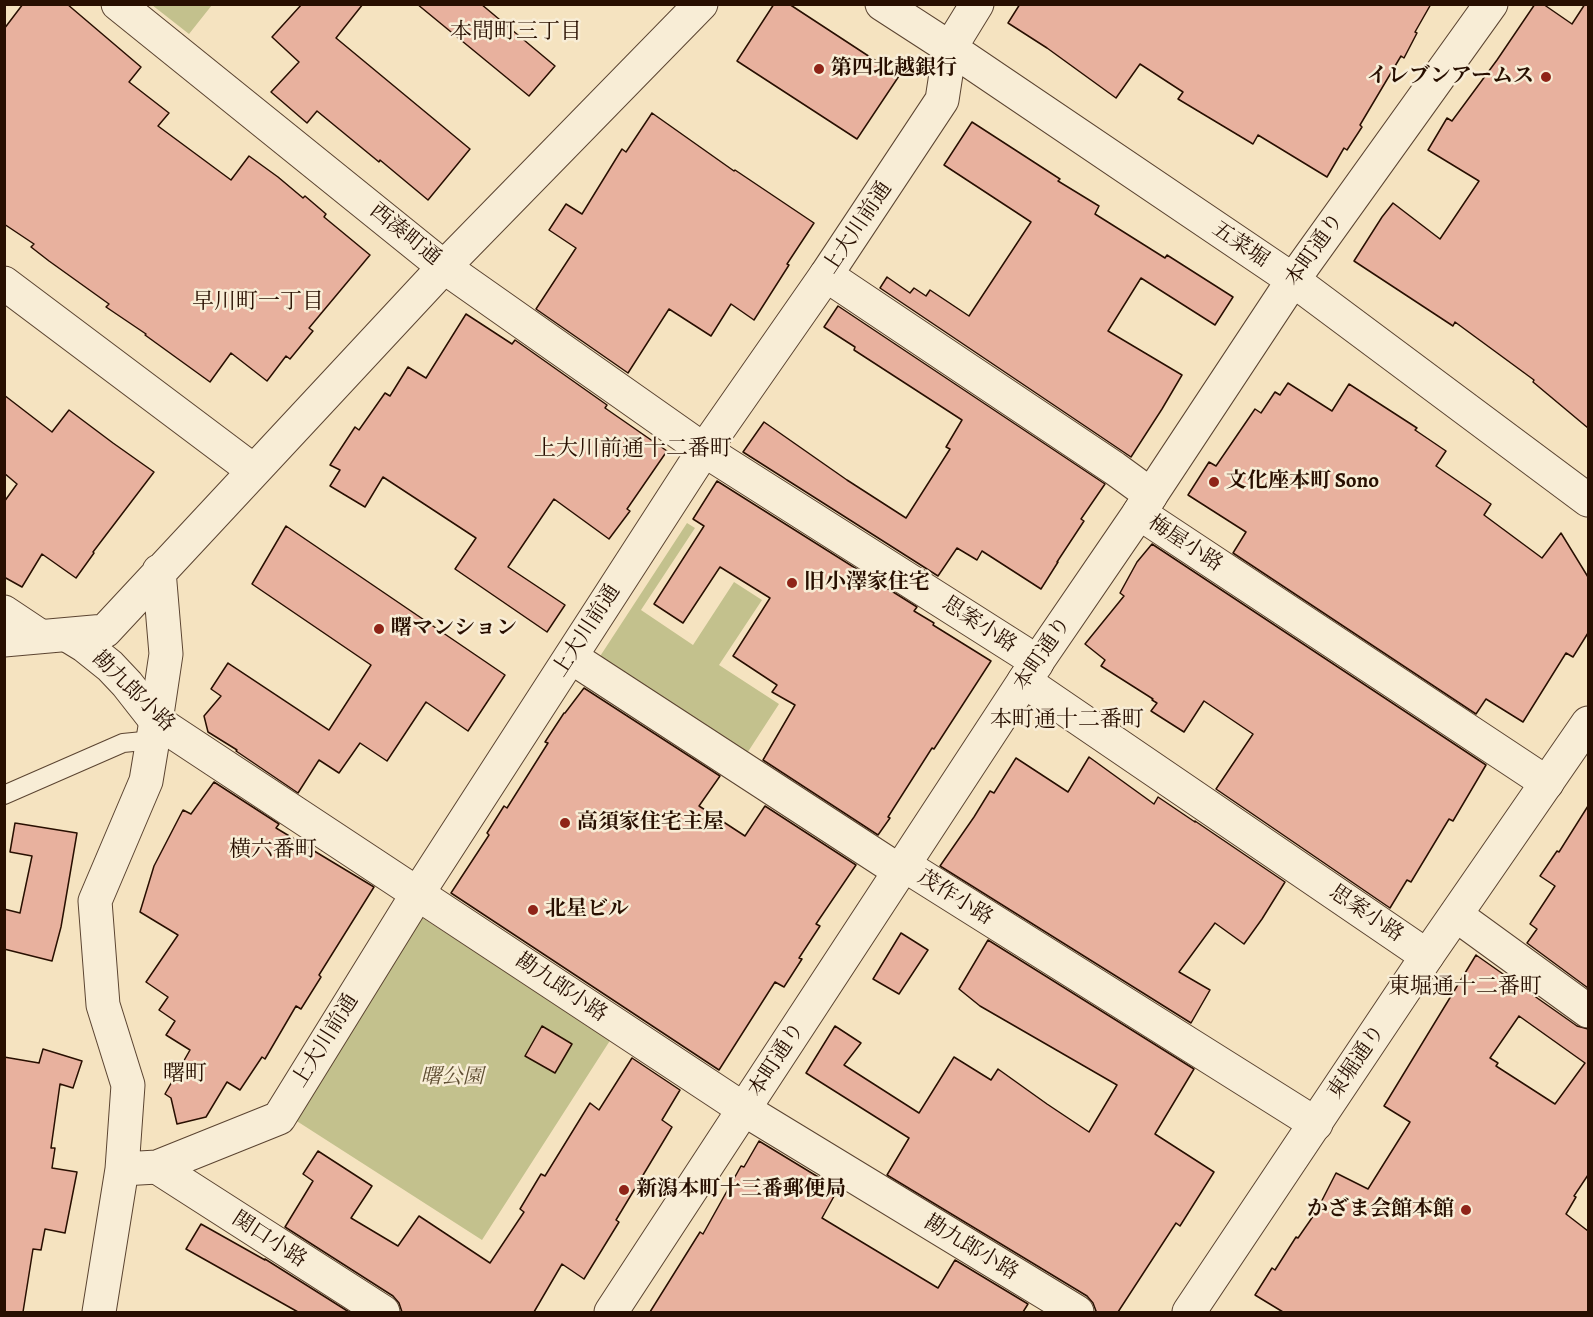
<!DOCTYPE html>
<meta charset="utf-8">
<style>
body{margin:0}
#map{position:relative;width:1593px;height:1317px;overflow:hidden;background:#f5e3c0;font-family:Alegreya,serif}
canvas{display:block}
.frame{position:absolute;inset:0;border:6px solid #280f01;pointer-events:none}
</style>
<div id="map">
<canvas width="1593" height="1317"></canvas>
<div class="frame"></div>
</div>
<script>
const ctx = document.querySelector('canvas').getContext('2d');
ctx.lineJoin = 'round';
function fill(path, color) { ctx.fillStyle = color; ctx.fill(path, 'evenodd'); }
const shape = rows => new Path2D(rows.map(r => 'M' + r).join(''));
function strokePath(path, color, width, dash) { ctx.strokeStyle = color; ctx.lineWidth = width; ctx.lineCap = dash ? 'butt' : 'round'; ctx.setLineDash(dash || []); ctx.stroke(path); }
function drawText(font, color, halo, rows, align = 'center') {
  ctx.font = font + ' Alegreya,"Noto Serif JP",serif'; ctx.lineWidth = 5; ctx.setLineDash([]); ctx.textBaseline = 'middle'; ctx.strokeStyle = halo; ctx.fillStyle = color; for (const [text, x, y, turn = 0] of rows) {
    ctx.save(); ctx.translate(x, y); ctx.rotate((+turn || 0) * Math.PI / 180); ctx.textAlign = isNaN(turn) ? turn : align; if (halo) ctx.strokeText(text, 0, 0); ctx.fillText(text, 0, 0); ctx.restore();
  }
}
const green = shape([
 [152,5,212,5,189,34],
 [687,523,695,528,641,610,693,645,734,582,762,600,719,665,779,704,742,761,595,664],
 [421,917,611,1039,482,1240,292,1118]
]);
const building = shape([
 [23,4,67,4,141,67,129,82,169,113,158,126,231,180,249,156,278,177,303,198,305,196,326,214,324,217,370,255,309,328,313,331,290,359,286,356,267,381,231,353,210,382,145,335,146,334,106,307,109,304,49,261,31,247,34,244,4,224,4,29,23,4],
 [302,4,363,4,336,38,470,149,428,200,380,160,379,162,317,111,307,123,271,92,299,62,272,37,302,4],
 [417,4,481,4,555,66,529,96,417,4],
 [774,4,789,4,899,76,857,139,737,61,774,4],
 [1020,4,1431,4,1415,32,1417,33,1404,58,1401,56,1360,125,1362,127,1347,150,1344,148,1327,177,1258,135,1253,144,1178,99,1183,92,1140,64,1116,98,1047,48,1008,23,1020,4],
 [1535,4,1543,4,1572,24,1585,4,1588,4,1588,428,1533,382,1534,380,1455,322,1453,326,1354,261,1382,217,1393,203,1440,239,1479,181,1428,150,1447,118,1452,121,1497,60,1535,4],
 [652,113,734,171,735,170,814,223,787,264,789,265,754,320,731,304,711,336,669,309,628,373,536,309,576,248,549,230,566,204,582,214,622,149,626,152,652,113],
 [972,122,1060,179,1058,181,1099,206,1095,214,1165,258,1167,255,1233,297,1215,325,1141,278,1108,331,1182,375,1162,409,1131,457,880,288,887,277,910,293,914,288,926,296,930,290,969,316,1031,222,944,165,972,122],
 [838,306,1105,484,1081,519,1084,521,1057,562,1058,562,1041,589,982,551,977,560,957,548,938,576,743,452,764,422,847,480,906,518,950,449,946,447,962,420,854,350,855,347,824,327,838,306],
 [466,314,512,344,515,340,607,405,605,408,667,451,627,509,630,511,609,539,554,499,508,567,565,605,547,632,455,569,476,538,383,477,365,507,330,486,340,470,330,465,355,427,359,430,385,393,390,396,408,367,426,378,466,314],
 [1288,383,1332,411,1349,384,1417,428,1415,430,1446,451,1436,466,1491,504,1484,515,1542,558,1561,533,1588,577,1588,633,1573,657,1566,653,1523,722,1486,699,1476,714,1233,553,1246,532,1188,495,1209,462,1216,466,1255,409,1261,413,1275,392,1280,395,1288,383],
 [4,395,52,432,69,410,113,443,154,472,93,552,94,553,76,578,42,554,22,587,4,577,4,502,17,484,4,473,4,395],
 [717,481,917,607,914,611,934,623,933,625,991,661,934,749,932,748,918,770,888,817,890,818,878,835,763,760,795,705,772,692,777,685,733,656,770,598,720,567,683,623,654,604,704,526,693,519,717,481],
 [286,526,505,675,468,731,426,702,387,761,360,743,339,773,319,760,298,793,236,751,237,750,208,732,204,716,221,696,211,689,228,663,329,730,371,665,252,584,286,526],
 [1152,544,1486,765,1453,821,1449,819,1411,882,1407,880,1390,908,1216,789,1253,734,1204,701,1184,732,1151,711,1157,703,1152,700,1153,699,1101,666,1105,660,1085,644,1124,596,1120,593,1137,562,1152,544],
 [584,688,720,776,699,806,745,836,765,806,856,865,816,924,820,926,799,958,802,959,784,987,775,982,719,1070,451,893,489,835,487,833,504,806,507,808,548,743,545,742,564,713,565,713,584,688],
 [1089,757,1154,804,1158,797,1195,822,1195,821,1285,882,1262,919,1244,944,1215,923,1179,972,1210,990,1191,1023,940,866,974,817,990,791,994,793,1016,758,1068,792,1089,757],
 [214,782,279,824,276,828,374,887,319,975,321,977,301,1009,296,1006,265,1059,262,1057,240,1090,227,1082,206,1117,177,1124,171,1098,165,1094,190,1050,166,1035,175,1021,159,1010,168,997,146,982,178,935,140,912,154,866,183,810,191,814,214,782],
 [1588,806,1588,988,1527,943,1537,929,1530,924,1555,886,1540,876,1557,851,1559,852,1588,806],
 [15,823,77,833,61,927,52,961,4,949,4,909,20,913,32,856,10,852,15,823],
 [901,933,928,950,899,994,873,979,901,933],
 [988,940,1194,1069,1155,1134,1214,1172,1180,1226,1176,1223,1118,1312,1097,1312,1096,1311,1093,1303,1087,1296,887,1175,909,1138,806,1073,835,1026,861,1043,844,1065,919,1113,954,1057,991,1080,998,1069,1047,1104,1089,1132,1117,1085,980,1006,959,989,988,940],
 [1476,955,1577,1026,1588,1029,1588,1175,1574,1196,1576,1197,1566,1214,1588,1231,1588,1312,1283,1312,1255,1295,1272,1268,1275,1270,1296,1237,1298,1238,1316,1212,1336,1173,1368,1189,1410,1122,1384,1106,1476,955],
 [1519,1016,1585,1063,1555,1104,1496,1066,1498,1063,1490,1058,1519,1016],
 [542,1026,572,1044,555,1073,525,1056,542,1026],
 [43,1049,82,1061,73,1088,60,1084,51,1148,55,1148,52,1168,77,1172,65,1233,45,1229,41,1250,33,1249,23,1312,4,1312,4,1057,39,1063,43,1049],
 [632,1058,680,1090,662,1120,672,1127,616,1220,619,1222,584,1279,562,1264,534,1312,402,1312,399,1303,393,1296,285,1227,313,1181,303,1174,318,1151,372,1186,351,1218,398,1246,419,1216,490,1263,524,1212,520,1209,541,1174,545,1176,590,1103,599,1110,632,1058],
 [759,1141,838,1189,822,1218,938,1288,955,1260,1028,1304,1023,1312,650,1312,700,1232,703,1234,741,1166,744,1167,759,1141],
 [201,1224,265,1260,265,1259,349,1312,298,1312,186,1249,201,1224]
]);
const service = shape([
 [4,795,123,743,153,740]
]);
const minor = shape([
 [118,4,444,267,704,450,1022,652,1037,663,1024,681,1427,956],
 [826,275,1114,468,1151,495,1139,513,1547,783],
 [4,612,40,636],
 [67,635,85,646,110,666,127,684,156,721,745,1110,1077,1312],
 [571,657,901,872,904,865,1316,1124],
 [1456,915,1588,1011],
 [157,1167,383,1312]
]);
const tertiary = shape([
 [882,4,950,48,1293,280,1588,500],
 [4,283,254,471],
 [4,640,105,631,444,267,701,4],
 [122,1169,157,1167,279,1118,418,893,704,450,826,275,942,100,950,48,977,4],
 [99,1312,122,1169,128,1085,103,1005,95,901,146,781,156,721,166,654,159,571],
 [611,1312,1024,681,1139,513,1293,280,1491,4],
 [1189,1312,1427,956,1588,723]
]);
const markers = [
 [819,69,6,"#8f2418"],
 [1546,77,6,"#8f2418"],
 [1214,482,6,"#8f2418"],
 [792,583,6,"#8f2418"],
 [379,629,6,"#8f2418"],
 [565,823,6,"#8f2418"],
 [533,910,6,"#8f2418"],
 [624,1190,6,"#8f2418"],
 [1466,1210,6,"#8f2418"]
];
const poiNames = [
 ["第四北越銀行",831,69],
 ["イレブンアームス",1534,77,"right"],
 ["文化座本町 Sono",1226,482],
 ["旧小澤家住宅",804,583],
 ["曙マンション",391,629],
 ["高須家住宅主屋",577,823],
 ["北星ビル",545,910],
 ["新潟本町十三番郵便局",636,1190],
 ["かざま会館本館",1454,1210,"right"]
];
const streetNames = [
 ["上大川前通",858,228,-56],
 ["西湊町通",405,235,39],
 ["五菜堀",1240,245,34],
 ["本町通り",1315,250,-55],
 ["梅屋小路",1185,544,33],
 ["思案小路",979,625,33],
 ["上大川前通",587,631,-57],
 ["本町通り",1043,654,-56],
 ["勘九郎小路",133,692,44],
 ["茂作小路",955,898,32],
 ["思案小路",1366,914,34],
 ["勘九郎小路",561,988,34],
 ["上大川前通",326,1041,-58],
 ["本町通り",777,1060,-57],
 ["東堀通り",1357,1062,-56],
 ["関口小路",269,1240,33],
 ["勘九郎小路",971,1248,31]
];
const parkNames = [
 ["曙公園",452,1078]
];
const neighbourhoodNames = [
 ["本間町三丁目",516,33],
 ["早川町一丁目",258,303],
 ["上大川前通十二番町",633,450],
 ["本町通十二番町",1067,721],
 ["横六番町",273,851],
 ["東堀通十二番町",1465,988],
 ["曙町",185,1075]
];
fill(green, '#c3c18d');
fill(building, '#e8b19e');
strokePath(building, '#280f01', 1.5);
strokePath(service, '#5b4431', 20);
strokePath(minor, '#5b4431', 35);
strokePath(tertiary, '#5b4431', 35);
strokePath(service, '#f8edd6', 18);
strokePath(minor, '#f8edd6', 33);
strokePath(tertiary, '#f8edd6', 33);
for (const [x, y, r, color] of markers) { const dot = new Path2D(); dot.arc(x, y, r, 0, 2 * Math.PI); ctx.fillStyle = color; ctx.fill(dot); strokePath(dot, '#f8edd6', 2); }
drawText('bold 21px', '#280f01', '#f8edd6', poiNames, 'left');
drawText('21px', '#280f01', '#f8edd6', streetNames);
drawText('italic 21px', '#5e4d32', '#f8edd6', parkNames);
drawText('22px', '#280f01', '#f8edd6', neighbourhoodNames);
</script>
